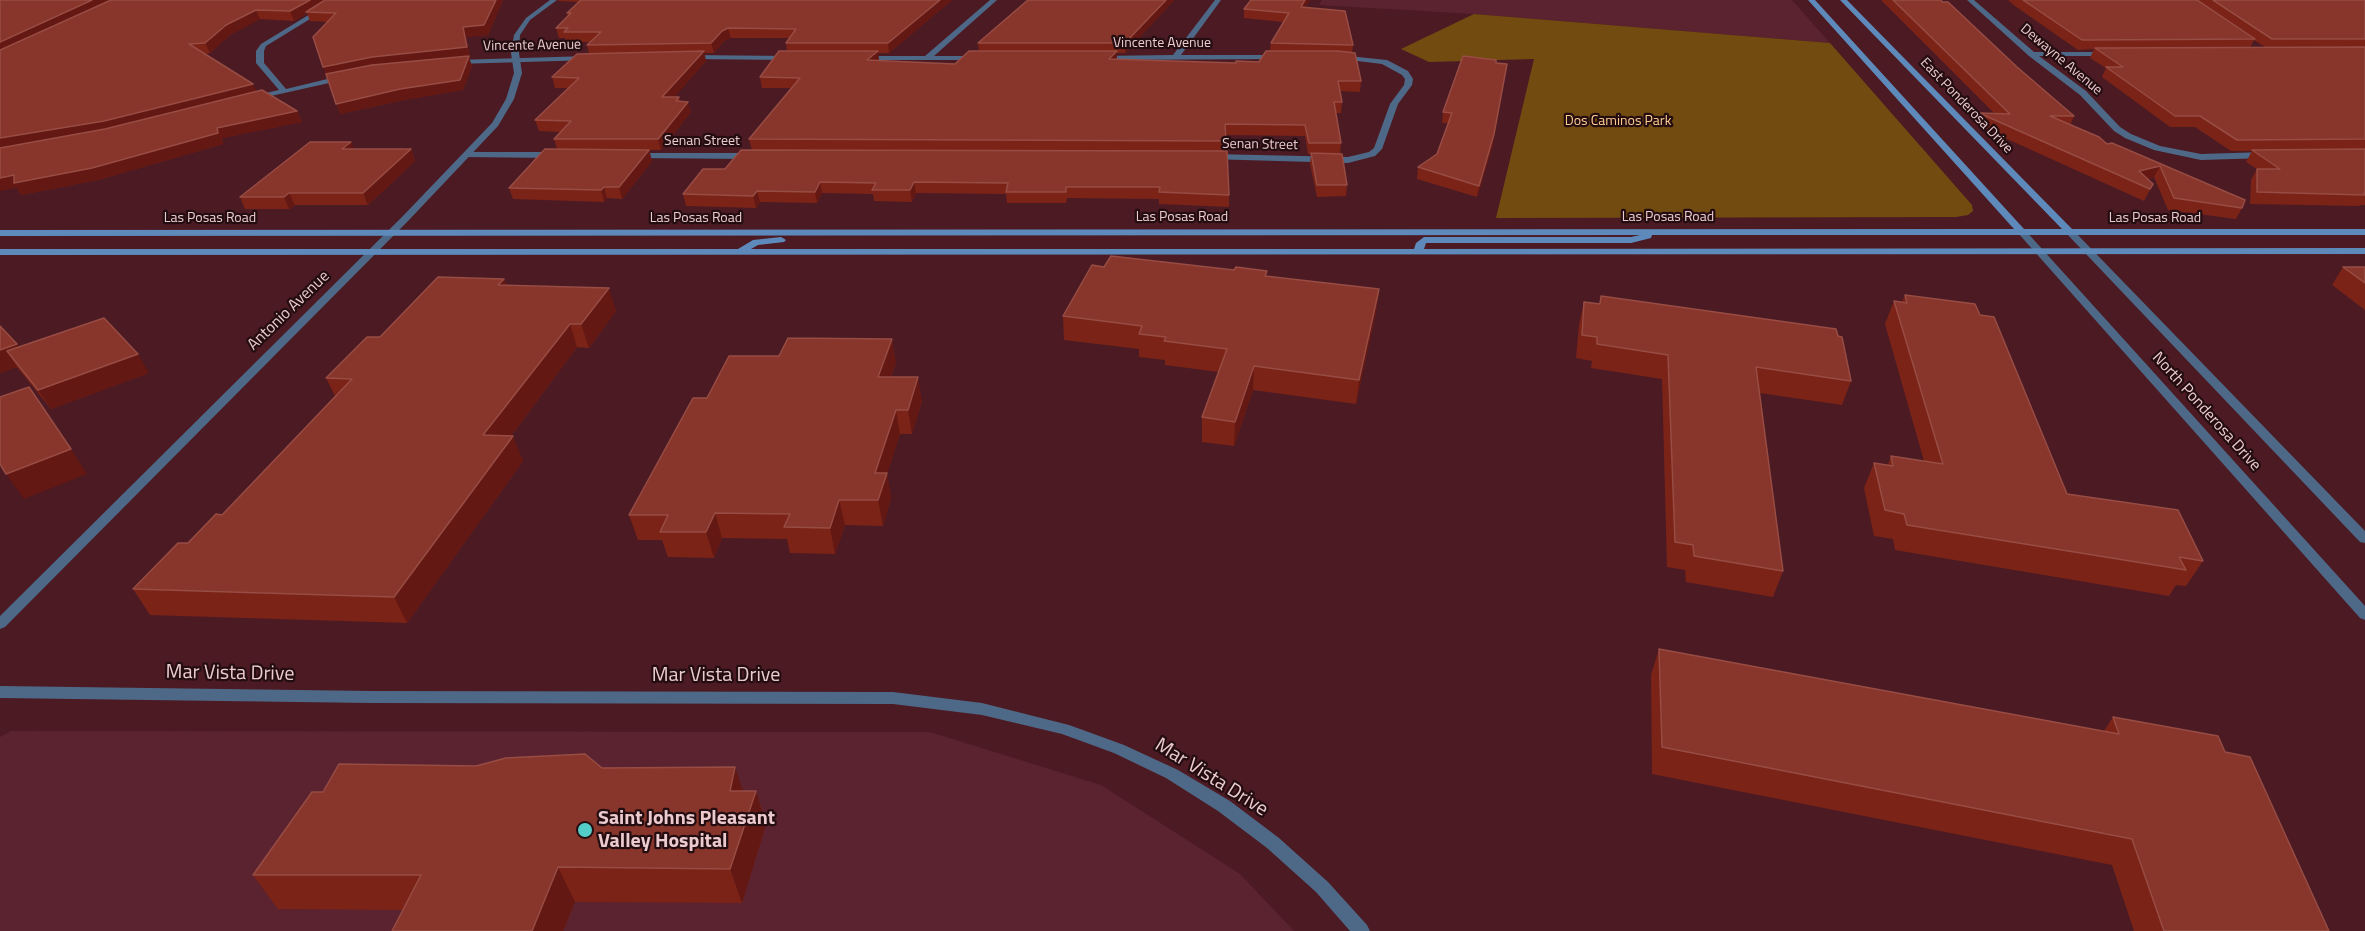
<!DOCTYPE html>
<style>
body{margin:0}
canvas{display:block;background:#4b1a23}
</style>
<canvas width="2365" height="931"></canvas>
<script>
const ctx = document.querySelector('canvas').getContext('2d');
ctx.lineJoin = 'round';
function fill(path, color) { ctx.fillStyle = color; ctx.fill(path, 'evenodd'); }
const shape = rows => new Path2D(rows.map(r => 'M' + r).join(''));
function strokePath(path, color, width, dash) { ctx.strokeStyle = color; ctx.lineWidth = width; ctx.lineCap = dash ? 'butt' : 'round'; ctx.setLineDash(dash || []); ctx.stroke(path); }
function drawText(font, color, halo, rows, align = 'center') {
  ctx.font = font + ' "Titillium Web",sans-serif'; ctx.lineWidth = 4.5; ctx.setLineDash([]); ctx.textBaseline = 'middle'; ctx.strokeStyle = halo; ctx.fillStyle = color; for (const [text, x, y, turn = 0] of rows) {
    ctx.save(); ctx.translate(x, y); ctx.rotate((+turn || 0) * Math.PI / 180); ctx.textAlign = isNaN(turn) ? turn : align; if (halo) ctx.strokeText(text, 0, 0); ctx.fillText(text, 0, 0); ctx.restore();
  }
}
const built = shape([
 [1322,0,1792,0,1830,43,1474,14,1319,5],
 [11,731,930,732,1101,785,1240,874,1294,931,0,931,0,737]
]);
const green = shape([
 [1474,14,1830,43,1972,205,1973,211,1968,215,1956,217,1496,218,1534,59,1429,62,1401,49]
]);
const minor = shape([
 [333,0,341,0,266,46,264,51,264,63,286,89,344,75,347,75,347,79,253,100,253,96,279,90,256,63,256,51,261,44,333,0],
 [990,0,997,0,934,56,976,56,980,58,979,60,864,60,860,58,864,56,925,56,990,0],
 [1215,0,1221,0,1181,55,1279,55,1283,57,1282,59,1101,60,1097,58,1101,56,1173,55,1215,0],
 [1967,0,1974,0,2034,52,2112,52,2112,56,2039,56,2086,91,2120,127,2131,134,2160,146,2201,154,2266,152,2270,155,2266,158,2201,160,2154,150,2125,138,2114,131,2080,95,2029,56,1967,0],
 [687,55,790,56,794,58,790,60,690,59,687,59,687,55],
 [1338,55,1387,60,1408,71,1413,79,1412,85,1398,104,1382,149,1375,156,1348,163,1208,159,1208,155,1211,154,1348,157,1369,152,1374,148,1390,104,1404,85,1405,79,1402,75,1382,64,1341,59,1337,57,1338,55],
 [589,56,593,58,592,60,456,64,452,62,456,60,589,56],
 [468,152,554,152,558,155,554,158,465,157,464,155,468,152],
 [635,153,752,153,756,156,752,159,632,158,631,156,635,153],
 [0,686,372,691,893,692,982,703,1069,725,1124,745,1178,770,1230,801,1279,838,1328,882,1367,925,1370,931,1350,931,1316,892,1267,848,1218,811,1166,778,1114,753,1062,734,982,715,893,704,372,703,0,698,0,686]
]);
const tertiary = shape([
 [550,0,557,0,530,20,520,35,519,53,522,73,514,99,498,126,408,221,5,627,0,629,0,616,402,217,492,123,506,99,514,73,511,53,514,35,526,18,550,0],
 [2021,228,2024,229,2365,606,2365,620,2360,618,2018,233,2016,231,2021,228],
 [2069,228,2072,229,2365,531,2365,543,2360,542,2066,233,2064,231,2069,228]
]);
const secondary = shape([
 [1808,0,1815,0,2024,229,2062,229,1840,0,1847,0,2072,229,2365,229,2365,235,1652,235,1651,238,1631,243,1426,243,1424,249,2365,248,2365,254,0,255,0,249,738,249,753,240,781,237,786,240,784,242,758,245,751,249,1414,249,1416,243,1424,237,1631,237,1640,235,0,236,0,230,2014,229,1808,0]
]);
const wall = shape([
 [0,0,503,0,488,35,466,37,470,58,469,58,472,66,463,90,404,100,340,114,326,74,327,22,310,21,307,13,294,21,260,19,230,35,210,53,204,54,253,84,256,91,297,111,302,122,222,138,223,144,98,180,21,195,17,188],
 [558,0,952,0,889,53,878,53,879,61,955,64,979,51,978,43,1028,0,1174,0,1125,53,1117,53,1117,60,1236,63,1259,62,1270,51,1271,43,1283,22,1244,18,1244,9,1251,0,1310,0,1305,7,1353,45,1352,53,1361,81,1360,92,1340,91,1342,102,1341,113,1336,113,1341,143,1340,154,1347,185,1346,196,1317,197,1310,164,1311,154,1308,154,1305,136,1226,135,1226,151,1229,195,1229,207,1159,204,1159,199,1067,198,1066,203,1007,203,1006,194,916,193,912,202,874,201,873,194,822,193,817,203,760,202,756,208,686,206,683,194,725,169,752,150,749,139,791,88,762,88,760,77,787,51,786,43,789,38,731,38,724,41,714,53,704,53,706,61,674,97,679,97,680,101,691,112,661,150,649,150,652,161,622,199,607,198,604,202,513,199,509,188,557,149,554,139,561,132,539,131,535,120,568,88,555,88,552,77,589,53,587,45,590,42,567,42,565,38,559,38,556,28,568,16,567,13,579,2,559,1],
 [1881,0,1941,0,2017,67,2074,116,2070,125,2107,144,2245,200,2242,208,2236,219,2168,210,2154,177,2148,179,2153,184,2144,201,1974,124,1979,113,1995,114],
 [2008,0,2365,0,2365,205,2360,205,2359,206,2250,204,2251,180,2257,169,2246,162,2252,151,2231,151,2195,127,2170,127,2102,77,2106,68,2090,58,2094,49,2078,50,2015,6],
 [2254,40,2265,47,2250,48],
 [1496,63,1493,145,1477,197,1417,179,1418,167,1437,154,1448,123,1442,123,1443,112],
 [354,149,411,149,415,161,368,205,295,205,289,209,245,209,240,197],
 [1104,267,1266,276,1379,289,1376,312,1356,404,1253,390,1234,446,1202,442,1202,417,1219,372,1165,365,1165,360,1139,357,1139,349,1064,340,1063,316],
 [2343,267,2365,267,2365,310,2332,285],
 [504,279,506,285,616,311,589,348,577,347,511,436,523,461,407,623,150,615,133,589,222,515,335,396,326,378,380,337],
 [1905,295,1980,315,2067,494,2203,561,2186,586,2176,585,2169,596,1895,550,1893,539,1874,536,1864,488,1874,463,1888,465,1891,456,1924,461,1885,324,1894,301,1902,302],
 [1601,296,1838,336,1851,381,1842,405,1760,393,1783,571,1773,597,1686,582,1685,570,1667,567,1662,379,1591,368,1592,361,1576,358,1579,325,1584,302,1599,304],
 [0,326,19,347,149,373,51,409,17,367,0,373],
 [896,363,891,377,922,401,912,434,900,434,887,474,891,498,883,526,845,525,835,554,790,553,787,539,722,538,714,558,668,557,662,540,638,540,629,515,707,398],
 [1659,649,2104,731,2113,717,2225,752,2329,931,2134,931,2112,865,1652,774,1651,675],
 [602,768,743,791,756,791,766,825,742,903,575,902,563,931,392,931,403,910,278,909,253,875,323,792]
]);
const shadedWall = shape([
 [92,0,118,0,0,55,0,42],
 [310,0,329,0,306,12,307,13,294,21,290,11],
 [496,0,503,0,488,35,466,37,470,58,469,58,472,66,463,90,404,100,340,114,323,67,463,27],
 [940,0,952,0,889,53,888,43],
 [1166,0,1174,0,1125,53,1125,43],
 [1305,0,1310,0,1300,16,1301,7],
 [256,10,260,19,230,35,210,53,205,43,226,25],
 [728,28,731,38,724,41,714,53,711,43,722,31],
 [704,51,706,61,665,108,662,97],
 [878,51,879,61,867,60],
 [1117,51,1117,61,1109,59],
 [1507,64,1493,145,1477,197,1479,186],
 [253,84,258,94,110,132,0,150,0,138],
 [688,102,691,112,661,150,658,139],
 [297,111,302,122,222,138,223,144,98,180,21,195,17,188,0,191,0,178,217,128],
 [351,142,356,153,342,149],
 [411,149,415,161,368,205,363,193],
 [649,150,652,161,622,199,619,187],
 [2160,166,2154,177,2133,183,2139,171],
 [820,182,822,193,817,203,815,192],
 [914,182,916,193,912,202,910,190],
 [604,187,607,198,604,202,601,190],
 [757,191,760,202,756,208,753,196],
 [289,193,295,205,289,209,284,197],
 [504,279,512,302,498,285],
 [609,288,616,311,589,348,581,324],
 [1379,289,1376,312,1356,404,1359,380],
 [570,324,577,347,493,460,483,435],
 [892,339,896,363,882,401,878,377],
 [17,344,29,363,7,351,17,367,0,373,0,350],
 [138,354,149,373,51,409,38,390],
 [1254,366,1253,390,1234,446,1235,422],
 [918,377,922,401,912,434,908,410],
 [896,410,900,434,887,474,891,498,883,526,878,500,875,473],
 [513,436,523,461,407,623,394,597],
 [71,449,87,474,24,499,6,474],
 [839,500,845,525,835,554,830,528],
 [715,513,722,538,714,558,706,532],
 [735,767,747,802,730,791],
 [756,791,766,825,742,903,730,869],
 [558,867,575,902,563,931,532,931]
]);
const building = shape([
 [0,0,92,0,0,42,0,0],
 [111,0,310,0,290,11,256,10,226,25,205,43,189,44,253,84,104,121,0,138,0,50,111,0],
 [325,0,496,0,484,25,463,27,467,47,372,57,323,67,313,37,336,13,306,12,325,0],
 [581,0,940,0,888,43,786,43,796,29,728,28,722,31,711,43,587,45,601,32,564,32,568,28,556,28,571,13,567,13,581,0],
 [1028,0,1166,0,1125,43,978,43,1028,0],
 [1251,0,1305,0,1301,7,1345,11,1353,45,1271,43,1289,13,1244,9,1251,0],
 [1893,0,1941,0,1942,2,1948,2,2017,67,2074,116,2050,116,2099,137,2107,144,2112,143,2245,200,2242,208,2174,198,2160,166,2139,171,2153,184,2150,189,1979,113,2010,114,1893,0],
 [2023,0,2197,0,2255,39,2082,40,2023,0],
 [2213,0,2365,0,2365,39,2272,39,2213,0],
 [2365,47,2365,139,2237,140,2200,116,2175,116,2106,67,2123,67,2095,48,2365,47],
 [704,51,662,97,679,97,676,101,688,102,658,139,554,139,571,121,535,120,579,78,552,77,577,54,704,51],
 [779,51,878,51,867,60,955,64,969,51,1117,51,1109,59,1236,63,1236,61,1259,62,1266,51,1338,51,1355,53,1361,81,1338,81,1342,102,1334,102,1341,143,1309,143,1305,125,1225,124,1226,141,749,139,800,78,760,77,779,51],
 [469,56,460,80,400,89,336,104,326,74,372,65,469,56],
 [1463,56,1496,60,1496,63,1507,64,1494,134,1479,186,1418,167,1437,154,1452,113,1443,112,1463,56],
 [262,90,297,111,217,128,218,133,92,168,14,183,14,175,0,178,0,148,105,129,262,90],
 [310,142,351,142,342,149,411,149,363,193,289,193,284,197,240,197,310,142],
 [545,149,649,150,619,187,604,187,601,190,509,188,545,149],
 [2365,149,2365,193,2364,193,2365,195,2257,192,2257,169,2280,169,2252,150,2365,149],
 [741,150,1227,151,1229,195,1159,192,1160,187,1066,187,1066,192,1006,192,1008,183,914,182,910,190,872,190,876,183,820,182,815,192,757,191,753,196,683,194,703,169,725,169,741,150],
 [1311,153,1342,154,1347,185,1317,185,1311,153],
 [1111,256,1234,270,1236,267,1267,271,1265,276,1379,289,1359,380,1254,366,1235,422,1202,417,1227,349,1164,341,1166,337,1139,334,1142,326,1063,316,1092,265,1104,267,1111,256],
 [2343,267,2365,267,2365,283,2343,267],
 [438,277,504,279,498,285,609,288,581,324,570,324,483,435,513,436,394,597,133,589,178,543,188,543,216,514,222,515,352,379,326,378,367,337,380,337,438,277],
 [1905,295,1975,304,1980,315,1994,317,2067,494,2178,510,2203,561,2179,557,2186,570,1907,525,1904,514,1885,510,1874,463,1893,466,1891,456,1943,464,1894,301,1907,303,1905,295],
 [1601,296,1836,329,1838,336,1842,337,1851,381,1756,367,1783,571,1694,556,1693,545,1675,542,1668,355,1597,344,1597,337,1582,335,1584,302,1600,304,1601,296],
 [104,318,138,354,38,390,7,351,104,318],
 [0,326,17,344,0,350,0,326],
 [788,338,892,339,878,377,918,377,908,410,896,410,875,473,887,473,878,500,839,500,830,528,784,527,790,514,715,513,706,532,660,532,668,515,629,515,693,398,707,398,729,356,779,356,788,338],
 [29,387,71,449,6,474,0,464,0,397,29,387],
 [1659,649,2119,734,2113,717,2218,736,2225,752,2250,757,2329,931,2164,931,2132,839,1662,747,1659,649],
 [585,754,602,768,735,767,730,791,756,791,730,869,558,867,532,931,392,931,421,875,253,875,312,792,323,792,339,764,476,766,506,758,585,754]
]);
const markers = [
 [585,830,8,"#54cdc8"]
];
const farStreetnames = [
 ["Vincente Avenue",1162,44],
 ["Vincente Avenue",532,46,-1],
 ["Dewayne Avenue",2061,60,40],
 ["East Ponderosa Drive",1966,106,46],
 ["Senan Street",702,142],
 ["Senan Street",1260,145,1],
 ["Las Posas Road",1182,218],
 ["Las Posas Road",1668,218],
 ["Las Posas Road",210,219],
 ["Las Posas Road",696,219],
 ["Las Posas Road",2155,219]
];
const farParknames = [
 ["Dos Caminos Park",1618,122]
];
const streetNames = [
 ["Antonio Avenue",289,311,-44],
 ["North Ponderosa Drive",2206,412,48]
];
const nearStreetnames = [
 ["Mar Vista Drive",230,674,1],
 ["Mar Vista Drive",716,676],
 ["Mar Vista Drive",1211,778,32]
];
const nearPoinames = [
 ["Saint Johns Pleasant",598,819],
 ["Valley Hospital",598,842]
];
fill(built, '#5b232f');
fill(green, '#724b10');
fill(minor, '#4e6987');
fill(tertiary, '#4e6987');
fill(secondary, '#5e8abb');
fill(wall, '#7b2317');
fill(shadedWall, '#631813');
fill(building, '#88352b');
strokePath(building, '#974c44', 1.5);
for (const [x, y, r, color] of markers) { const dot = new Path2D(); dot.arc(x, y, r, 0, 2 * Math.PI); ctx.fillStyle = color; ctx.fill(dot); strokePath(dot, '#230d11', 2); }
drawText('14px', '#eccbcf', '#230d11', farStreetnames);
drawText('14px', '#ffcd90', '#230d11', farParknames);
drawText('16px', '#eccbcf', '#230d11', streetNames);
drawText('20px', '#eccbcf', '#230d11', nearStreetnames);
drawText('bold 20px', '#eccbcf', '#230d11', nearPoinames, 'left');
</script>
